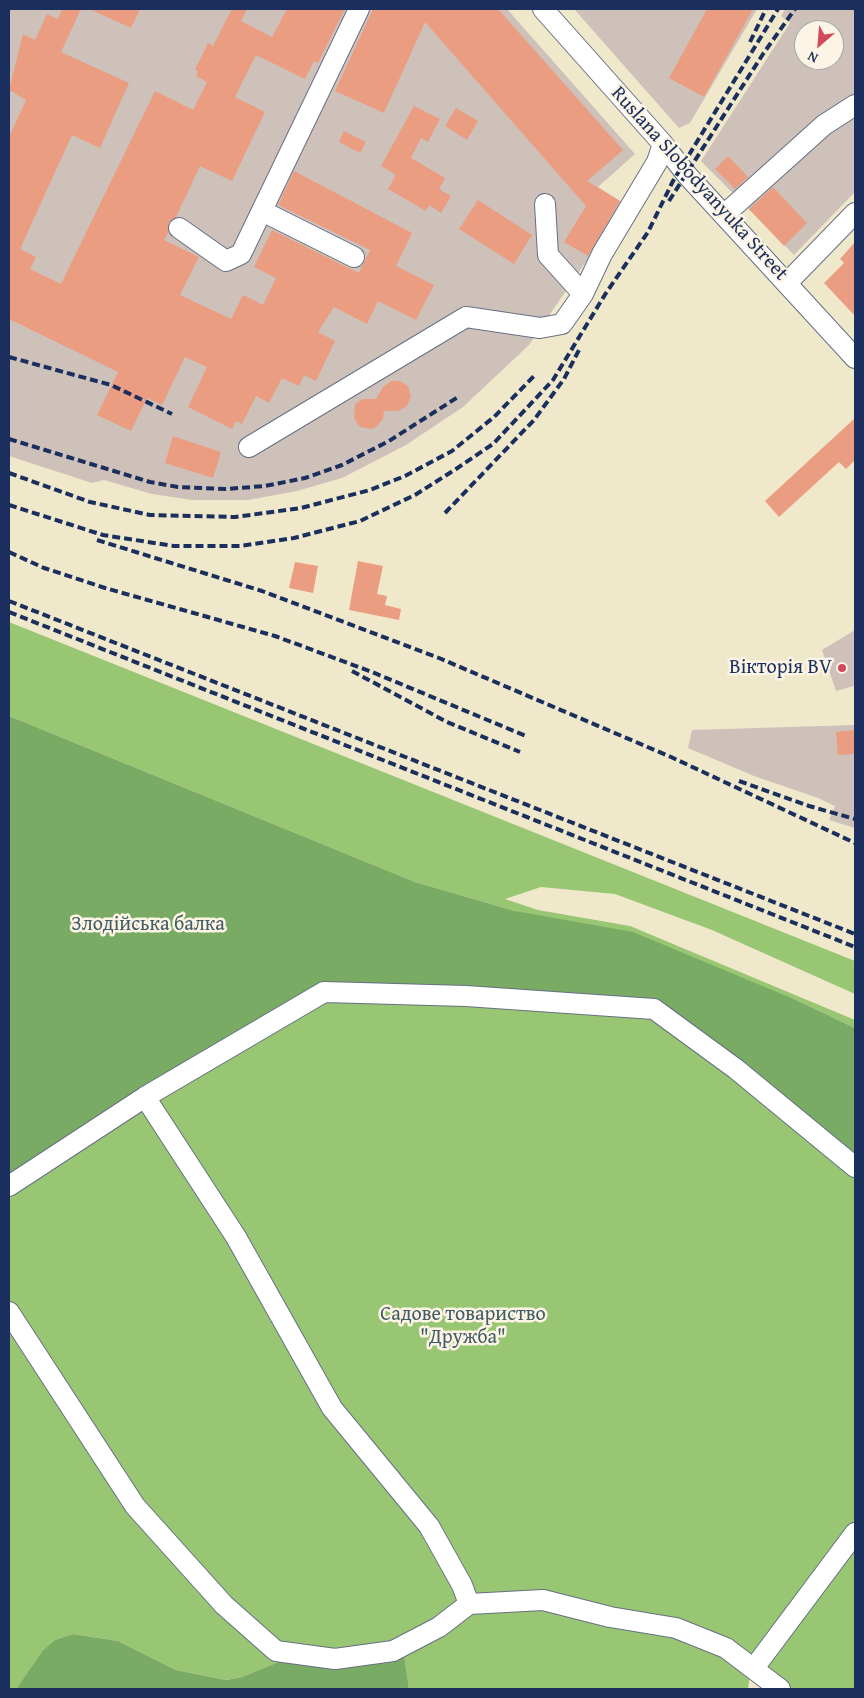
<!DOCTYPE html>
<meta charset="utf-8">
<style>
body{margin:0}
#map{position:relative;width:864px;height:1698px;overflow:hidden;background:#f0e8cb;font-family:"Gentium Book Plus",serif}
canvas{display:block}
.frame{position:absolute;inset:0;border:10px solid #1b2f5e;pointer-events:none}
.north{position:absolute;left:794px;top:20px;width:50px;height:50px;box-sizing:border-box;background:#fcf5e5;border:1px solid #a2a6af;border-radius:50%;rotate:207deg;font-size:14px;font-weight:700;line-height:20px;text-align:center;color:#1b2f5e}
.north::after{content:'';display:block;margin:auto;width:18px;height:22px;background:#d1495b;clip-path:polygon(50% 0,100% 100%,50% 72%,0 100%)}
</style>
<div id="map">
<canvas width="864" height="1698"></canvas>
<div class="frame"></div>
<div class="north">N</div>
</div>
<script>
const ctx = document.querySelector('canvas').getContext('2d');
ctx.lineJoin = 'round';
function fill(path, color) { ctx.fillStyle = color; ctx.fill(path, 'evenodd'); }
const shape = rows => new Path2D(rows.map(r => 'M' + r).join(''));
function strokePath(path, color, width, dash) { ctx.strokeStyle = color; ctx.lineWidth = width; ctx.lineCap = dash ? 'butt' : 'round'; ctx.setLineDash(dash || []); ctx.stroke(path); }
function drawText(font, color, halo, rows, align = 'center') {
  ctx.font = font + ' "Gentium Book Plus",serif'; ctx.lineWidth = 5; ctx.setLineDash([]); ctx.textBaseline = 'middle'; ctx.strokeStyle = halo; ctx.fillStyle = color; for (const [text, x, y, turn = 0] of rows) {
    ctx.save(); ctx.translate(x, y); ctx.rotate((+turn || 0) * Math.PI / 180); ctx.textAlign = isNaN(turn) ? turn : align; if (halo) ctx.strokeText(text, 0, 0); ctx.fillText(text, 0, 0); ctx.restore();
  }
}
const industrial = shape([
 [9,9,507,9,635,154,598,187,622,202,589,257,529,345,463,407,406,445,342,478,297,491,248,500,192,500,152,494,104,480,92,483,9,456],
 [574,9,757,9,690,123,679,128],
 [785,9,855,9,855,192,794,255,701,161,790,23,781,16],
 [804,30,834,30,834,60,804,60],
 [855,630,855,690,854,686,836,691,822,650],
 [855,725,855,828,829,820,835,806,818,798,754,776,688,748,692,730]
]);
const green = shape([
 [9,622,855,961,855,994,712,930,615,894,541,887,505,899,538,910,630,926,855,1020,855,1028,796,1000,515,911,415,882,9,716],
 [325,985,653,1002,855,1162,855,1689,774,1689,750,1674,748,1689,409,1689,404,1655,281,1661,242,1677,226,1680,176,1670,118,1641,73,1634,55,1640,43,1650,16,1689,9,1689,9,1181]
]);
const forest = shape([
 [9,716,415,882,515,911,633,932,796,1000,855,1028,855,1162,653,1002,325,985,9,1181],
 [73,1634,118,1641,176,1670,226,1680,242,1677,281,1661,404,1655,409,1689,16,1689,43,1650,55,1640]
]);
const building = shape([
 [62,9,81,9,61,52,129,83,100,148,72,135,20,249,36,257,30,269,61,284,155,91,193,110,207,82,196,76,198,71,195,70,208,43,213,46,232,9,247,9,241,21,272,37,287,9,345,9,318,63,314,61,305,79,256,55,235,97,265,112,232,181,200,166,176,217,169,222,168,233,164,240,199,257,180,295,231,319,243,295,263,305,276,278,254,267,272,230,359,273,370,250,278,205,294,171,412,233,396,266,434,285,416,320,378,301,367,324,334,307,318,332,335,341,316,381,304,375,299,386,282,378,269,403,256,396,242,424,236,421,232,429,188,407,207,367,185,357,162,405,147,398,131,431,97,415,118,372,9,319,9,137,26,100,9,90,23,34,35,40,47,14,58,19],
 [89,9,140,9,131,28],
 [373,9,498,9,623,150,587,181,620,201,588,256,564,242,586,206,425,22,384,113,335,91],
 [707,9,753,9,704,97,669,78],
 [414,106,440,119,428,142,421,138,411,158,445,178,439,189,451,196,441,213,429,205,426,211,388,189,396,175,381,166],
 [456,108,478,121,467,140,445,126],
 [344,131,366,142,360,153,339,142],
 [728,156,748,177,735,189,715,169],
 [773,187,807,223,784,246,749,209],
 [478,200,532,235,514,264,459,229],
 [855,242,855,316,824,283,844,263,840,259],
 [391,381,400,381,408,386,411,396,407,406,398,411,384,411,383,419,376,427,371,429,360,427,354,418,355,404,363,399,376,399,383,387],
 [855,418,855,460,846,469,839,462,779,517,765,501],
 [173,436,221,452,213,478,165,463],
 [358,561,383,566,377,594,387,596,385,605,401,609,399,620,349,610],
 [295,562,318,566,313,593,289,588],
 [855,730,855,754,838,755,836,732]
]);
const minor = shape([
 [543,9,663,144,687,175,855,358],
 [545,204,548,255,583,294],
 [262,211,354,257],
 [724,215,824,125,855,105],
 [179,228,226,261,241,254,359,9],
 [787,283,855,213],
 [249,447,466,317,540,328,562,324,583,294,602,254,657,162,663,144],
 [145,1097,236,1237,332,1408,429,1526,462,1585,469,1604],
 [9,1186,145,1097,324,992,466,996,654,1009,736,1069,855,1167],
 [9,1312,135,1506,224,1605,276,1651,335,1659,393,1651,439,1627,469,1604,543,1600,610,1617,676,1628,726,1648,780,1689],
 [754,1668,855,1533]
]);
const rail = shape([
 [750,42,766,9],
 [669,201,763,54,795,9],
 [9,357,111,385,172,414],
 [9,439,150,482,178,487,226,489,265,486,305,478,342,465,389,441,458,397],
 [9,473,90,502,150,515,235,517,301,508,370,490,405,476,452,451,494,417,536,374],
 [9,505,103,535,174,546,240,546,294,538,360,521,415,495,456,469,493,444,553,380,606,293,648,232,673,181,778,9],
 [445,513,534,420,564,379,579,350],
 [97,540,262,591,439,658,671,757,855,843],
 [9,552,44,568,105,588,275,636,372,672,526,736],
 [9,601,855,934],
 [9,612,855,947],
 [352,671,447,722,520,752],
 [739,781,809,806,855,819]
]);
const markers = [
 [842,668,5,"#d1495b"]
];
const streetNames = [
 ["Ruslana Slobodyanyuka Street",699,184,48]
];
const poiNames = [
 ["Вікторія BV",832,668]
];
const parkNames = [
 ["Злодійська балка",148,925],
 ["Садове товариство",463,1315],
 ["\"Дружба\"",463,1338]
];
fill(industrial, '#cec1ba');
fill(green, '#99c673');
fill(forest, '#7aab65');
fill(building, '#eb9d82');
strokePath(minor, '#667084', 22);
strokePath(minor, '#fff', 20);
strokePath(rail, '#1b2f5e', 4, [8, 4]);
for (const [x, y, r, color] of markers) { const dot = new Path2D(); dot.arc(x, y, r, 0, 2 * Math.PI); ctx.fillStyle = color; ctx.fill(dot); strokePath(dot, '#fcf5e5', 2); }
drawText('20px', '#1b2f5e', '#fcf5e5', streetNames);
drawText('20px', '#1b2f5e', '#fcf5e5', poiNames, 'right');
drawText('20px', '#415c64', '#fcf5e5', parkNames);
</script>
